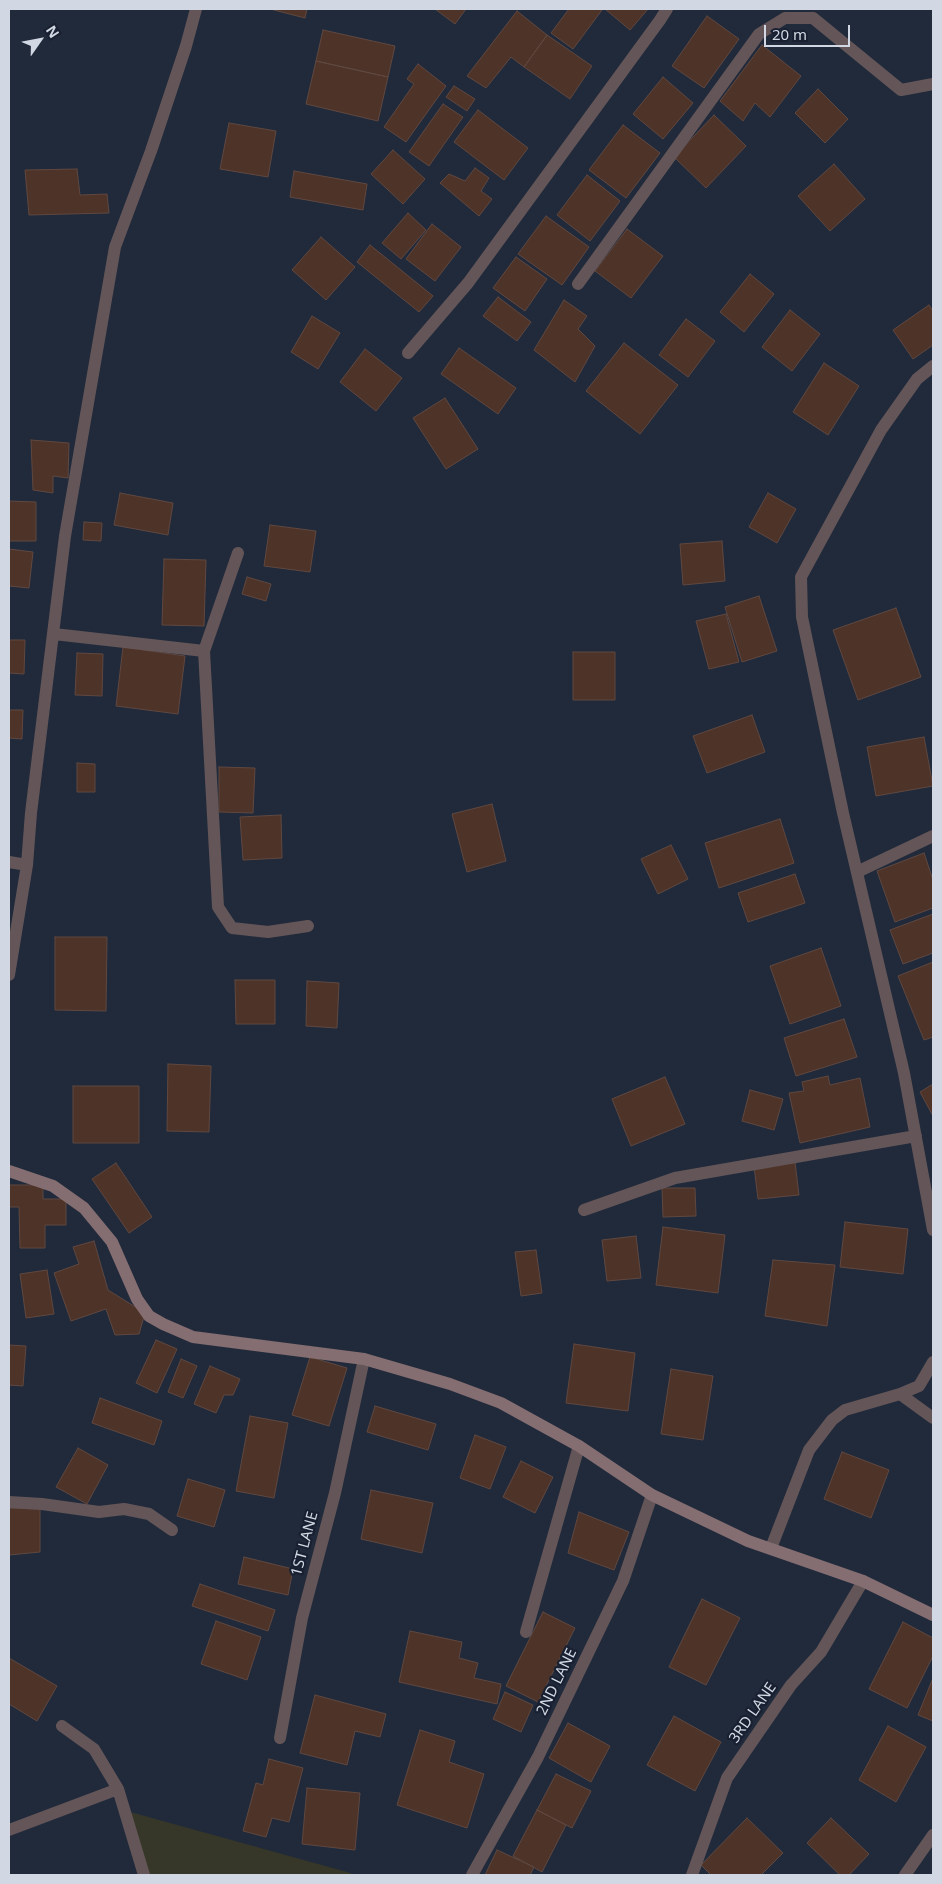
<!DOCTYPE html>
<style>
body{margin:0}
#map{position:relative;width:942px;height:1884px;overflow:hidden;background:#212a3b;font-family:"Noto Sans",sans-serif}
canvas{display:block}
.frame{position:absolute;inset:0;border:10px solid #d1d8e3;pointer-events:none}
.north{position:absolute;left:15px;top:15px;width:50px;height:50px;-webkit-text-stroke:4px #182031;paint-order:stroke;rotate:57deg;font-size:14px;font-weight:700;line-height:20px;text-align:center;color:#d1d8e3}
.north::after{content:'';display:block;margin:auto;width:18px;height:22px;background:#d1d8e3;clip-path:polygon(50% 0,100% 100%,50% 72%,0 100%)}
.scale{position:absolute;left:764px;top:25px;width:86px;height:22px;box-sizing:border-box;border:2px solid #d1d8e3;border-top:0;padding-left:6px;font-size:15px;line-height:18px;white-space:nowrap;color:#d1d8e3;-webkit-text-stroke:4px #182031;paint-order:stroke}
</style>
<div id="map">
<canvas width="942" height="1884"></canvas>
<div class="frame"></div>
<div class="north">N</div>
<div class="scale">20 m</div>
</div>
<script>
const ctx = document.querySelector('canvas').getContext('2d');
ctx.lineJoin = 'round';
function fill(path, color) { ctx.fillStyle = color; ctx.fill(path, 'evenodd'); }
const shape = rows => new Path2D(rows.map(r => 'M' + r).join(''));
function strokePath(path, color, width, dash) { ctx.strokeStyle = color; ctx.lineWidth = width; ctx.lineCap = dash ? 'butt' : 'round'; ctx.setLineDash(dash || []); ctx.stroke(path); }
function drawText(font, color, halo, rows, align = 'center') {
  ctx.font = font + ' "Noto Sans",sans-serif'; ctx.lineWidth = 4.5; ctx.setLineDash([]); ctx.textBaseline = 'middle'; ctx.strokeStyle = halo; ctx.fillStyle = color; for (const [text, x, y, turn = 0] of rows) {
    ctx.save(); ctx.translate(x, y); ctx.rotate((+turn || 0) * Math.PI / 180); ctx.textAlign = isNaN(turn) ? turn : align; if (halo) ctx.strokeText(text, 0, 0); ctx.fillText(text, 0, 0); ctx.restore();
  }
}
const green = shape([
 [123,1810,347,1872,355,1875,142,1875]
]);
const building = shape([
 [270,9,307,9,305,18,270,9],
 [435,9,466,9,455,24,435,9],
 [569,9,599,9,602,10,573,49,551,33,569,9],
 [605,9,648,9,630,30,605,9],
 [517,11,547,35,524,67,511,57,486,88,467,76,517,11],
 [707,16,739,39,704,88,672,66,707,16],
 [323,30,395,46,388,77,316,61,323,30],
 [547,35,592,66,570,99,524,67,547,35],
 [762,45,801,76,770,117,755,103,743,121,720,101,762,45],
 [316,61,388,77,378,121,306,104,316,61],
 [418,64,446,86,406,142,384,127,414,84,407,79,418,64],
 [663,77,693,103,663,139,633,114,663,77],
 [454,86,475,99,467,111,446,97,454,86],
 [818,89,848,119,825,143,795,113,818,89],
 [443,104,463,117,429,166,409,152,443,104],
 [478,110,528,148,504,180,454,142,478,110],
 [714,115,746,146,706,188,674,157,714,115],
 [229,123,276,131,268,177,220,169,229,123],
 [623,125,660,153,626,198,589,170,623,125],
 [393,150,425,179,403,204,371,174,393,150],
 [834,164,865,199,830,231,798,196,834,164],
 [475,168,489,178,481,191,492,199,479,216,440,183,449,174,465,181,475,168],
 [77,169,80,195,107,194,109,213,29,215,25,170,77,169],
 [294,171,367,184,363,210,290,197,294,171],
 [587,175,620,201,590,241,557,215,587,175],
 [408,213,426,230,401,259,382,243,408,213],
 [546,216,589,247,562,285,518,254,546,216],
 [432,224,461,247,435,281,406,259,432,224],
 [627,229,663,256,631,298,595,271,627,229],
 [321,237,355,267,326,300,292,270,321,237],
 [370,245,433,296,419,312,357,262,370,245],
 [516,257,547,279,525,311,493,288,516,257],
 [750,274,774,294,744,332,720,312,750,274],
 [498,297,531,322,517,341,483,316,498,297],
 [564,300,587,316,578,329,595,346,575,382,534,350,564,300],
 [929,305,933,311,933,345,913,359,893,330,929,305],
 [790,310,820,334,792,371,762,347,790,310],
 [312,316,340,333,318,369,291,352,312,316],
 [686,319,715,341,688,377,659,355,686,319],
 [624,343,678,385,640,434,586,391,624,343],
 [459,348,516,388,498,414,441,374,459,348],
 [365,349,402,378,376,411,340,382,365,349],
 [824,363,859,386,828,435,793,412,824,363],
 [445,398,478,449,446,469,413,418,445,398],
 [31,440,69,443,68,478,53,476,53,493,33,490,31,440],
 [120,493,173,503,168,535,114,525,120,493],
 [768,493,796,509,777,543,749,527,768,493],
 [9,501,36,502,36,541,9,541,9,501],
 [84,522,102,523,101,541,83,540,84,522],
 [270,525,316,531,310,572,264,566,270,525],
 [722,541,725,581,683,585,680,544,722,541],
 [9,549,33,552,29,588,9,586,9,549],
 [164,559,206,560,204,626,162,625,164,559],
 [247,577,271,584,266,601,242,594,247,577],
 [759,596,777,651,742,662,725,607,759,596],
 [896,608,921,677,858,700,833,630,896,608],
 [726,614,739,662,709,669,696,621,726,614],
 [9,640,25,640,24,674,9,673,9,640],
 [123,647,185,656,178,714,116,706,123,647],
 [573,652,615,652,615,700,573,700,573,652],
 [77,653,103,654,102,696,75,695,77,653],
 [9,710,23,710,22,739,9,738,9,710],
 [752,715,765,752,707,773,693,736,752,715],
 [924,737,933,786,876,796,867,747,924,737],
 [77,763,95,764,95,792,77,792,77,763],
 [219,767,255,768,253,813,219,812,219,767],
 [492,804,506,861,467,872,452,814,492,804],
 [281,815,282,858,243,860,240,817,281,815],
 [780,819,794,863,719,888,705,843,780,819],
 [671,845,688,879,658,894,641,859,671,845],
 [924,853,933,880,933,908,895,922,877,871,924,853],
 [795,874,805,903,748,922,738,893,795,874],
 [933,914,933,953,903,964,890,930,933,914],
 [55,937,107,937,106,1011,55,1010,55,937],
 [821,948,841,1006,790,1024,770,966,821,948],
 [933,962,933,1037,924,1040,898,976,933,962],
 [235,980,275,980,275,1024,236,1024,235,980],
 [307,981,339,983,337,1028,306,1026,307,981],
 [844,1019,857,1057,796,1076,784,1038,844,1019],
 [168,1064,211,1066,209,1132,167,1131,168,1064],
 [828,1076,830,1085,860,1078,870,1127,800,1143,789,1093,804,1091,802,1082,828,1076],
 [665,1077,685,1124,631,1146,612,1099,665,1077],
 [933,1084,933,1116,920,1092,933,1084],
 [73,1086,139,1086,139,1143,73,1143,73,1086],
 [750,1090,783,1099,774,1130,742,1121,750,1090],
 [795,1162,799,1195,758,1199,754,1166,795,1162],
 [116,1163,152,1217,129,1233,92,1179,116,1163],
 [9,1185,43,1185,43,1199,66,1199,66,1225,45,1225,45,1248,20,1248,19,1207,9,1207,9,1185],
 [662,1188,695,1188,696,1216,663,1217,662,1188],
 [845,1222,908,1229,903,1274,840,1267,845,1222],
 [663,1227,725,1235,718,1293,656,1285,663,1227],
 [636,1236,641,1278,607,1281,602,1240,636,1236],
 [94,1241,108,1290,145,1313,139,1334,115,1335,106,1309,71,1321,54,1273,79,1264,73,1247,94,1241],
 [536,1250,542,1293,521,1296,515,1252,536,1250],
 [773,1260,835,1265,827,1326,765,1316,773,1260],
 [47,1270,54,1314,26,1318,20,1274,47,1270],
 [156,1340,177,1349,157,1393,136,1383,156,1340],
 [574,1344,635,1353,628,1411,566,1403,574,1344],
 [9,1345,26,1346,23,1386,9,1385,9,1345],
 [310,1357,347,1368,329,1426,292,1415,310,1357],
 [181,1359,197,1366,183,1398,168,1392,181,1359],
 [210,1366,240,1379,233,1395,224,1395,216,1413,194,1404,210,1366],
 [671,1369,713,1376,703,1440,661,1434,671,1369],
 [100,1398,162,1421,154,1445,92,1423,100,1398],
 [375,1406,436,1424,428,1450,367,1432,375,1406],
 [250,1416,288,1423,274,1498,236,1491,250,1416],
 [475,1435,506,1447,490,1489,460,1478,475,1435],
 [78,1448,108,1465,87,1504,56,1487,78,1448],
 [842,1452,889,1470,871,1518,824,1499,842,1452],
 [521,1461,553,1477,535,1513,503,1497,521,1461],
 [188,1479,225,1490,214,1527,177,1516,188,1479],
 [371,1490,433,1503,422,1553,361,1539,371,1490],
 [9,1508,40,1509,40,1552,9,1555,9,1508],
 [579,1512,629,1532,614,1570,568,1553,579,1512],
 [244,1557,293,1569,288,1595,238,1584,244,1557],
 [200,1584,275,1610,268,1631,192,1606,200,1584],
 [702,1599,740,1618,706,1685,669,1667,702,1599],
 [543,1612,575,1628,538,1702,506,1686,543,1612],
 [216,1621,261,1637,247,1680,201,1664,216,1621],
 [903,1622,933,1638,933,1656,907,1708,869,1689,903,1622],
 [410,1631,462,1642,459,1658,478,1663,474,1678,501,1684,497,1704,399,1682,410,1631],
 [9,1658,57,1686,37,1721,9,1704,9,1658],
 [933,1678,933,1721,918,1715,933,1678],
 [505,1692,533,1705,521,1732,493,1719,505,1692],
 [315,1695,386,1714,380,1737,355,1731,347,1765,300,1753,315,1695],
 [674,1716,721,1742,695,1791,647,1765,674,1716],
 [568,1723,610,1746,591,1782,549,1758,568,1723],
 [888,1726,926,1747,896,1802,859,1780,888,1726],
 [420,1730,455,1741,449,1762,484,1774,467,1828,397,1805,420,1730],
 [269,1759,303,1768,289,1822,272,1818,266,1837,243,1831,256,1783,263,1785,269,1759],
 [556,1774,591,1791,572,1828,537,1810,556,1774],
 [307,1788,360,1793,355,1850,302,1844,307,1788],
 [537,1810,566,1825,542,1872,513,1856,537,1810],
 [747,1818,783,1853,761,1875,711,1875,701,1865,747,1818],
 [831,1818,869,1854,849,1875,840,1875,807,1843,831,1818],
 [497,1850,534,1867,530,1875,485,1875,497,1850]
]);
const street = shape([
 [578,284,759,34,785,18,813,18,901,90,933,84],
 [408,353,468,283,660,20,667,9],
 [933,366,917,379,881,430,801,577,802,617,843,813,904,1073,933,1230],
 [54,634,204,651,218,907,232,928,268,932,308,926],
 [204,651,238,553],
 [9,862,27,865],
 [857,872,933,836],
 [9,975,27,865,31,813,65,536,115,247,151,151,186,46,196,9],
 [584,1210,675,1178,916,1136],
 [900,1394,933,1418],
 [9,1502,42,1504,99,1512,124,1509,149,1514,172,1530],
 [771,1548,809,1450,832,1420,845,1410,900,1394,919,1386,933,1362],
 [526,1632,579,1446],
 [62,1726,94,1749,118,1789,144,1875],
 [280,1738,302,1618,335,1493,364,1359],
 [9,1830,118,1789],
 [472,1875,538,1757,623,1581,652,1495],
 [692,1875,727,1778,791,1685,821,1652,863,1581],
 [905,1875,933,1835]
]);
const secondary = shape([
 [9,1171,53,1186,84,1208,112,1242,137,1299,149,1316,163,1324,193,1337,364,1359,450,1384,501,1403,579,1446,652,1495,748,1541,863,1581,933,1615]
]);
const streetNames = [
 ["1ST LANE",305,1544,-75],
 ["2ND LANE",557,1682,-64],
 ["3RD LANE",753,1713,-55]
];
fill(green, '#363728');
fill(building, '#4e3329');
strokePath(building, '#5f4840', 1);
strokePath(street, '#645658', 12);
strokePath(secondary, '#856e71', 12);
drawText('15px', '#d1d8e3', '#182031', streetNames);
</script>
